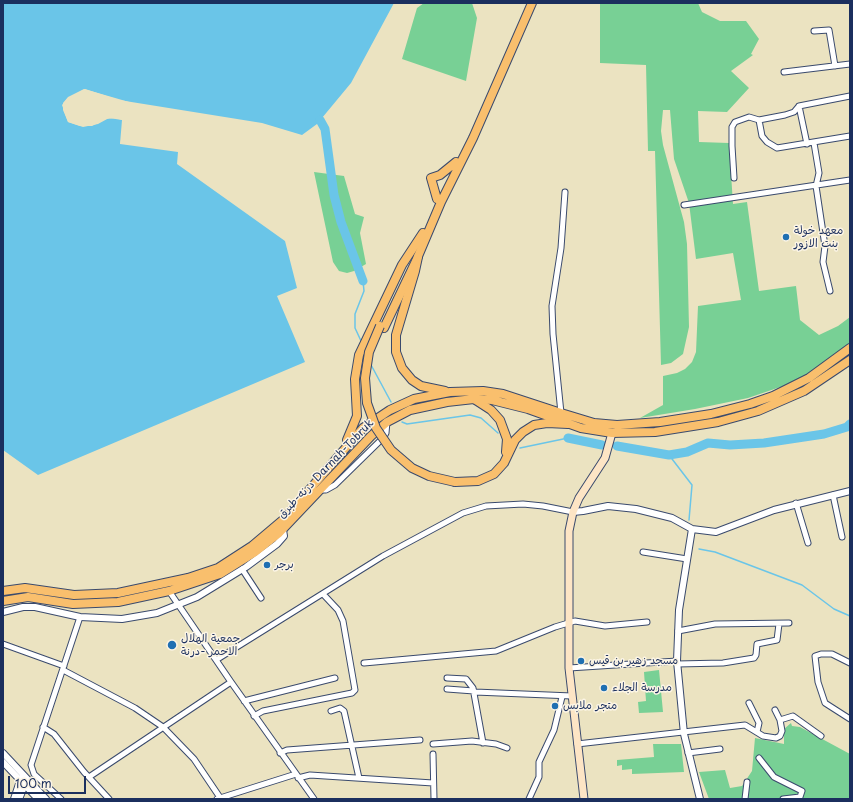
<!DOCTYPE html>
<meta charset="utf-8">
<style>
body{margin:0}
#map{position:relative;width:853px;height:802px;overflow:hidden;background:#ebe3c1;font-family:"Playpen Sans",sans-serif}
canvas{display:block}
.frame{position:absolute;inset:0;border:4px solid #1b2f5e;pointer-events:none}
.scale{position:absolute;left:8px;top:776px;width:78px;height:18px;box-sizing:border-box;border:2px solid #1b2f5e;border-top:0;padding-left:5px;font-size:12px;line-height:14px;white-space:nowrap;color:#1b2f5e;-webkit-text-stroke:3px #fcf5e5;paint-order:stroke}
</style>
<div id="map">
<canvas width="853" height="802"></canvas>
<div class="frame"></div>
<div class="scale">100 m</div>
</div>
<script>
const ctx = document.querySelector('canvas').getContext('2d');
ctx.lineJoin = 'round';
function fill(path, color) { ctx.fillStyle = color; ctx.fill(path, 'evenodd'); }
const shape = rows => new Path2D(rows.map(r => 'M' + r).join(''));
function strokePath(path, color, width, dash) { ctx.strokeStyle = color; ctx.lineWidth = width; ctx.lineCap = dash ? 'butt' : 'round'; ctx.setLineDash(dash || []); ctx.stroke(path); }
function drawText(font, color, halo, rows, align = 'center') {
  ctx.font = font + ' "Playpen Sans","Playpen Sans Arabic",sans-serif'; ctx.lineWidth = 3; ctx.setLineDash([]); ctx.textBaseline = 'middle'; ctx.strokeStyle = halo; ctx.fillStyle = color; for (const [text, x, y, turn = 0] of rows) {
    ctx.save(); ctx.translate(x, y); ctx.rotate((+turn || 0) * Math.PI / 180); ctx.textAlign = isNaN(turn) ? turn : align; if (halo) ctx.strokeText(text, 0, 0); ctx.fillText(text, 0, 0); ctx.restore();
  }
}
const green = shape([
 [424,3,472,3,477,18,466,81,402,59,417,8],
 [600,3,698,3,702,12,720,21,746,21,759,39,751,54,753,55,731,71,749,88,727,112,698,111,699,142,729,143,733,204,747,202,759,291,796,286,800,320,819,335,838,326,850,317,850,345,830,361,795,382,748,398,695,409,640,418,663,405,663,376,677,373,685,369,692,362,696,352,698,306,741,300,733,253,696,259,689,203,674,159,670,110,663,110,661,131,663,145,684,222,687,244,689,327,683,354,671,363,661,365,655,151,648,151,646,65,600,63],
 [314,172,344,176,355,214,364,217,360,233,366,264,354,271,347,273,339,271,333,262],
 [659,670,663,712,639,713,638,702,646,701,644,672],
 [791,723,792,726,800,727,850,754,850,799,709,799,699,772,725,770,730,788,742,786,752,771,755,738,784,744,784,729],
 [653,744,681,744,684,772,632,774,632,769,622,770,622,765,617,766,617,760,654,757]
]);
const water = shape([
 [3,3,394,3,351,83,317,124,302,135,262,123,119,100,85,89,67,99,62,105,68,122,80,126,92,126,106,119,116,118,122,120,120,144,178,152,177,164,285,241,297,288,277,296,305,362,38,475,3,450]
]);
const pier = shape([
 [84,89,129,102,129,104,85,91,69,99,65,104,70,120,84,125,97,122,109,116,122,118,124,124,123,144,120,144,122,136,122,120,109,118,98,124,83,127,68,122,63,110,63,103,68,97]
]);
const stream = shape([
 [362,343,355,328,355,314,364,291,363,281],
 [370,363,391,402],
 [402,422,407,424,470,415,481,418,498,433],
 [520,448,568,438],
 [669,455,692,485,689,520],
 [699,549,715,552,802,585,834,609,850,616]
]);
const river = shape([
 [320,120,325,129,334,195,341,222,363,281],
 [568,438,602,445],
 [617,446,669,455,687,452,708,443,730,445,764,443,824,434,847,427,850,424]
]);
const minor = shape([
 [814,31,829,30,835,66],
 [784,72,850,64],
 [799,106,807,144],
 [759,120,762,136,767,142,777,148,850,136],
 [814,143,819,173,816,186,825,246,823,262,830,291],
 [734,178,732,146,732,127,735,122,749,117,759,120,785,115,794,112,799,106,850,96],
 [684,205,850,180],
 [561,413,553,334,552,306,561,248,565,192],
 [322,490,326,490,335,485,384,437,386,433,387,422],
 [833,495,842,537],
 [796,503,808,543],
 [643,552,687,559],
 [242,569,261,598],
 [169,591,231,682,314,799],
 [678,631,715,624,789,623],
 [3,644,64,666],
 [216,660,383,556,463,513,486,506,523,504,543,506,573,512],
 [364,663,496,651,555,627,575,621,605,626,647,622],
 [850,663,832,654,821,654,815,656,818,682,825,703,850,719],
 [677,664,723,663,754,658,756,655,757,644,777,640,779,624],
 [569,668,677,661],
 [63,670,135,708,163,727,194,759,221,799],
 [447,678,466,679,473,688,483,743],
 [447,689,474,691],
 [475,692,572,696],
 [244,701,335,678],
 [749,703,759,723,757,732],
 [331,711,340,708,344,711,359,778],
 [254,716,263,711,352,693,355,690,343,621,338,610,323,594],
 [780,720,793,716,821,736],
 [43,727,54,734,84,772,109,799],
 [433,744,472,741,496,744,507,748],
 [577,744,745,725,763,736,776,738,780,736,782,731,780,720,775,710],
 [280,753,287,750,420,740],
 [688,753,720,749],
 [433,754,434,799],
 [759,758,774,777,802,791,800,797,783,799],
 [89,777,231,682],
 [298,778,310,775,433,783],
 [61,799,34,774,31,765,80,617],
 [217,799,296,774],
 [529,799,539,777,539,762,554,730,562,697],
 [745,799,747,782]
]);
const tertiary = shape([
 [573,512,583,511,608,506,636,509,672,518,692,529,716,532,774,510,850,491],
 [692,529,679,610,677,661,684,734,700,799],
 [3,612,23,607,35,607,80,617,122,619,157,613,197,597,246,567,277,544,284,536,283,530],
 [3,753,46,799],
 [3,762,38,799],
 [14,799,21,778],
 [19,799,26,782]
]);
const secondary = shape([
 [584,799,569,668,569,531,573,512,579,498,605,458,612,433]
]);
const primary = shape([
 [437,199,431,178,440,175,456,162],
 [384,328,416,261,441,202,473,138,532,3],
 [474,399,491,410,500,420,507,439,506,452],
 [455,482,478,481,494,474,504,463,515,440,523,432,534,425,547,423,568,424]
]);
const trunk = shape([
 [418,257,415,271,396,335,396,352,402,368,412,380,421,386,445,391],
 [347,440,357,416,355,379,359,355,402,265,423,233],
 [3,591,25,588,74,595,118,593,188,578,218,568,252,546,284,519,363,428,390,410,414,399,450,392,483,391,503,394,561,413,594,423,617,425,660,422,711,414,750,404,773,396,809,378,850,348],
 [3,601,28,597,73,604,118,602,169,591,220,574,255,552,279,533,371,436,387,422,410,410,447,402,474,399,492,400,528,409,581,428,612,433,655,432,718,422,758,411,804,391,850,360]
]);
const primaryBridge = shape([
 [380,326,369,352,365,378,367,403,376,428,391,450,412,468,429,476,455,482]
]);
const markers = [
 [786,237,4,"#1f6fb2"],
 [267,565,4,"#1f6fb2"],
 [172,645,5,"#1f6fb2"],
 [581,661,4,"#1f6fb2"],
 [604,688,4,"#1f6fb2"],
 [555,706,4,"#1f6fb2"]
];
const poiNames = [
 ["معهد خولة",794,231],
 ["بنت الازور",794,244],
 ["برجر",275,565],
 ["جمعية الهلال",181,639],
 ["الاحمر -درنة",181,652],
 ["مسجد زهير بن قيس",589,661],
 ["مدرسة الجلاء",612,688],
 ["متجر ملابس",563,706]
];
const streetNames = [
 ["درنه-طبرق Darnah-Tobruk",326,469,-46]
];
fill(green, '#78d095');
fill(water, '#6ac5e8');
fill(pier, '#ebe3c1');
strokePath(stream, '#6ac5e8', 1.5);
strokePath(river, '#6ac5e8', 9);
strokePath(minor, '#3a4a6d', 7);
strokePath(tertiary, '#3a4a6d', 8);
strokePath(secondary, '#3a4a6d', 9);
strokePath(primary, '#3a4a6d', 10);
strokePath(trunk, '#3a4a6d', 10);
strokePath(minor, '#fff', 5);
strokePath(tertiary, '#fff', 6);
strokePath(secondary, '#fde5c5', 7);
strokePath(primary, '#f9bf6d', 8);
strokePath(trunk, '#f9bf6d', 8);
strokePath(primaryBridge, '#3a4a6d', 10, []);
strokePath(primaryBridge, '#f9bf6d', 8);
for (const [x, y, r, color] of markers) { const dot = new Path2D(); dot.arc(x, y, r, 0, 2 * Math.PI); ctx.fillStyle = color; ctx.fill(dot); strokePath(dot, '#fcf5e5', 1.5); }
drawText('11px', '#1b2f5e', '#fcf5e5', poiNames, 'left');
drawText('11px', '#1b2f5e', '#fcf5e5', streetNames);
</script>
